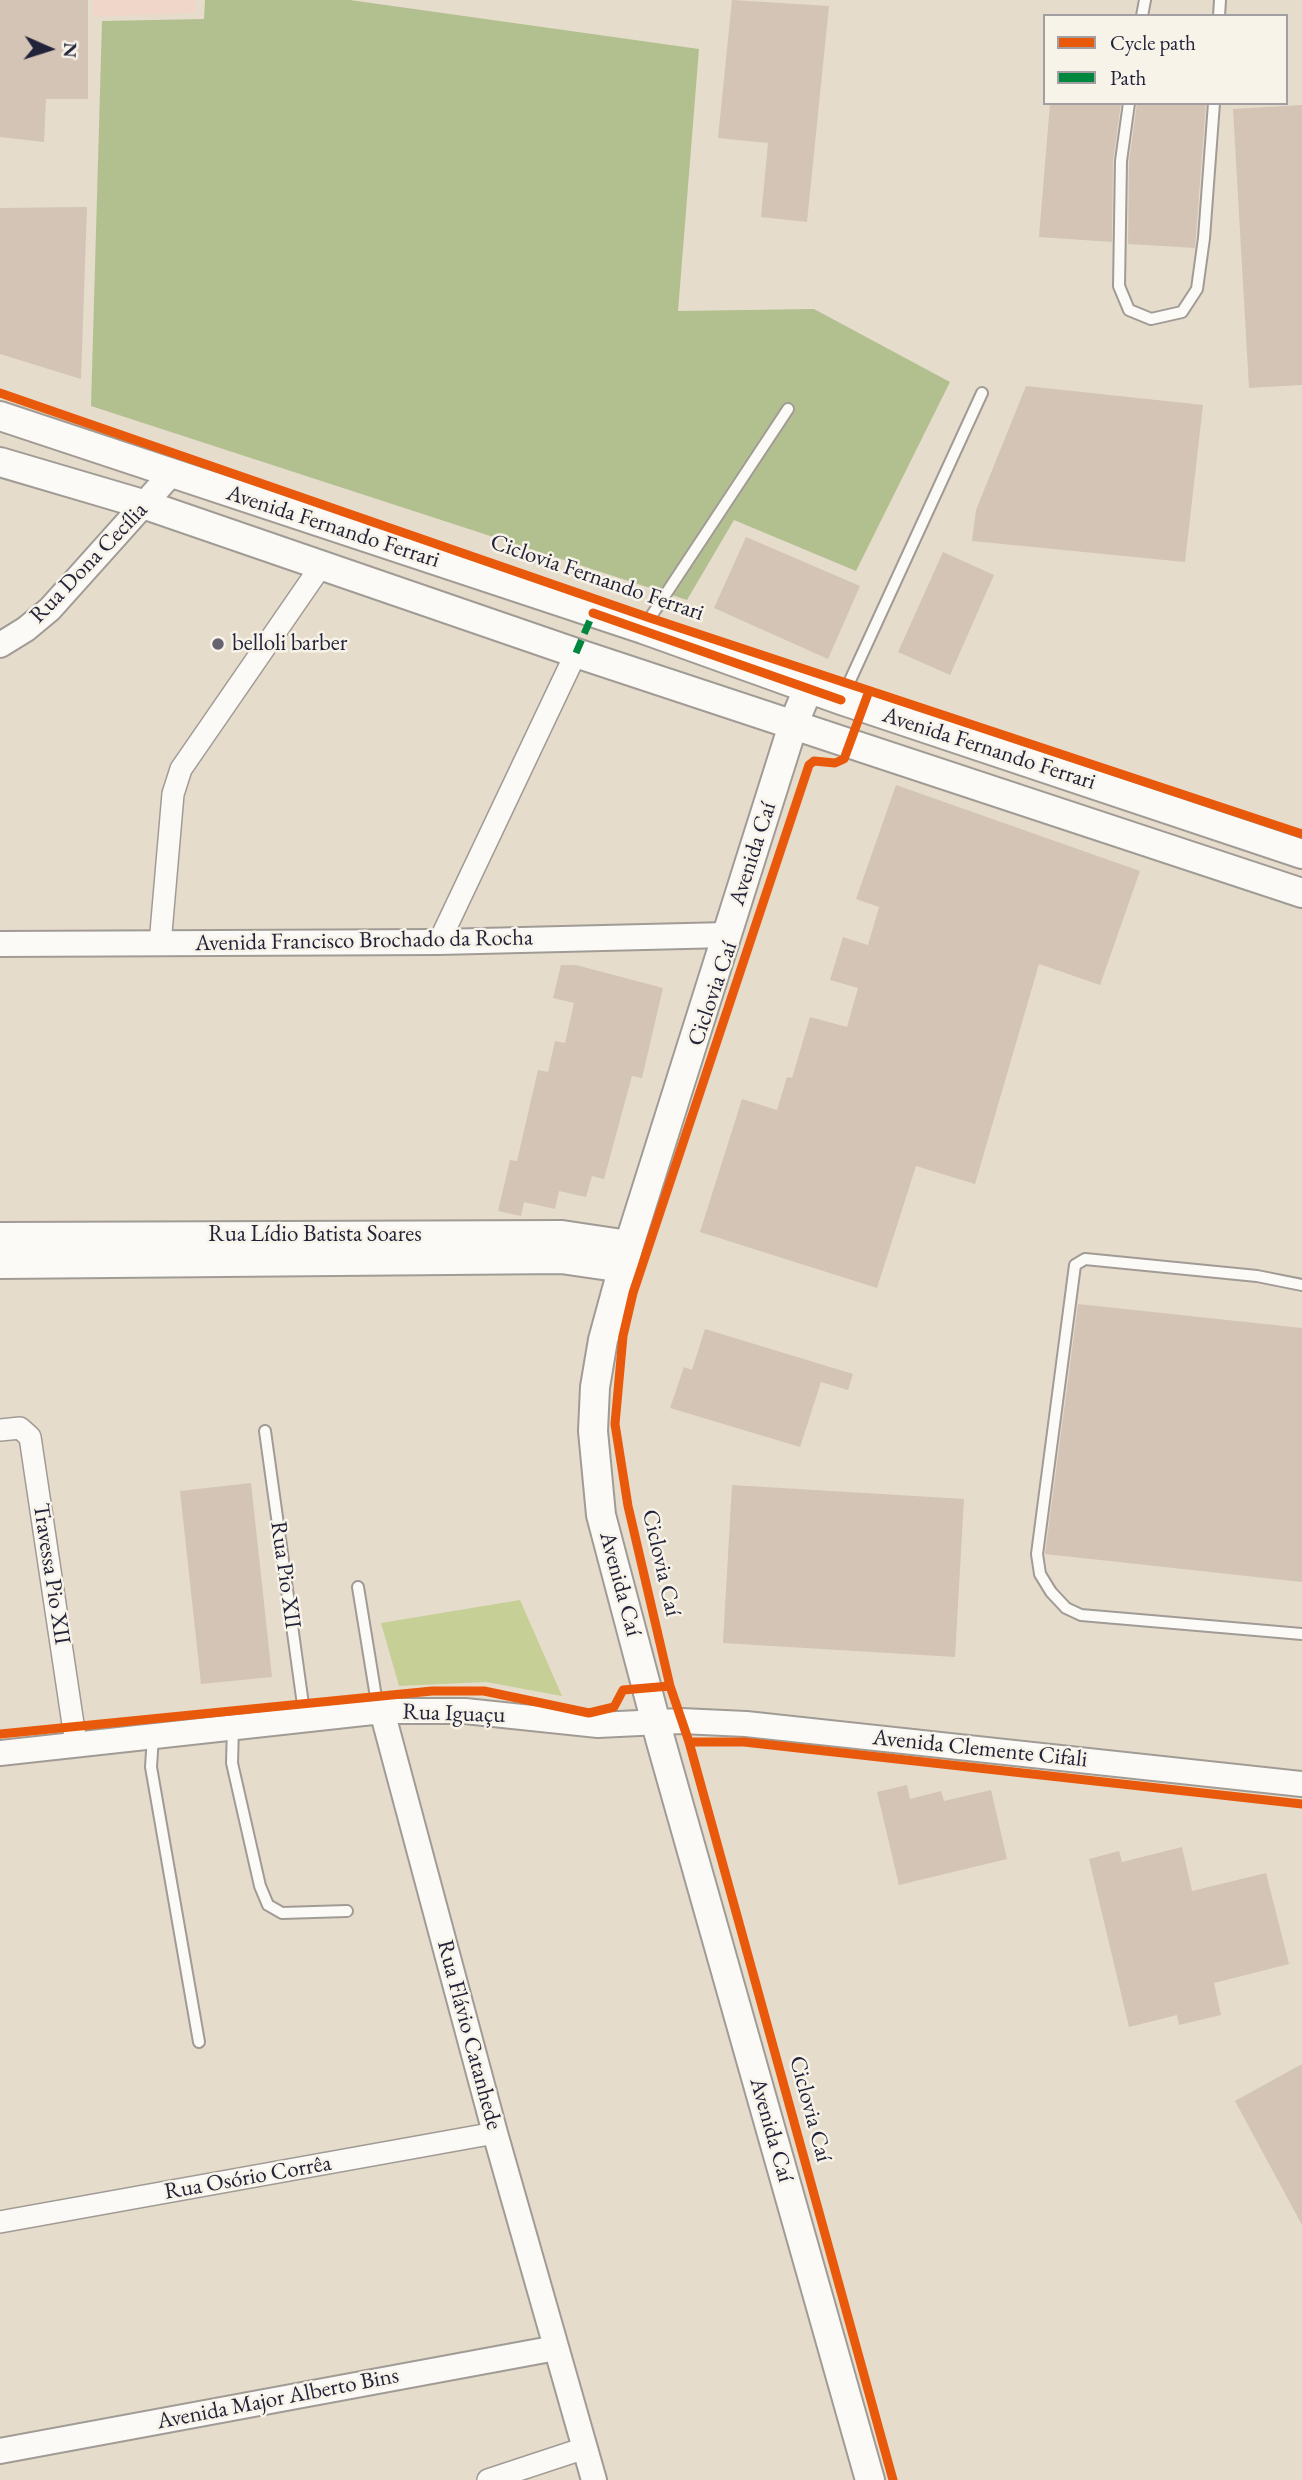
<!DOCTYPE html>
<meta charset="utf-8">
<style>
body{margin:0}
#map{position:relative;width:1302px;height:2480px;overflow:hidden;background:#e6dccc;font-family:"EB Garamond",serif}
canvas{display:block}
.legend{position:absolute;left:1043px;top:14px;width:245px;height:91px;box-sizing:border-box;background:#f7f3e8;border:2px solid #a29fa3;margin:0;padding:9px 12px;list-style:none;font-size:21px;color:#22223b}
.legend li{display:flex;align-items:center;gap:14px;height:35px}
.legend b{width:35px;border:2px solid #a29fa3}
.north{position:absolute;left:14px;top:14px;width:70px;height:70px;-webkit-text-stroke:5px #f7f3e8;paint-order:stroke;rotate:93deg;font-size:19px;font-weight:700;line-height:28px;text-align:center;color:#22223b}
.north::after{content:'';display:block;margin:auto;width:24px;height:32px;background:#22223b;clip-path:polygon(50% 0,100% 100%,50% 72%,0 100%)}
</style>
<div id="map">
<canvas width="1302" height="2480"></canvas>
<ul class="legend">
<li><b style="height:9px;background:#e8590c"></b>Cycle path</li>
<li><b style="height:9px;background:#00873e"></b>Path</li>
</ul>
<div class="north">N</div>
</div>
<script>
const ctx = document.querySelector('canvas').getContext('2d');
ctx.lineJoin = 'round';
function fill(path, color) { ctx.fillStyle = color; ctx.fill(path, 'evenodd'); }
const shape = rows => new Path2D(rows.map(r => 'M' + r).join(''));
function strokePath(path, color, width, dash) { ctx.strokeStyle = color; ctx.lineWidth = width; ctx.lineCap = dash ? 'butt' : 'round'; ctx.setLineDash(dash || []); ctx.stroke(path); }
function drawText(font, color, halo, rows, align = 'center') {
  ctx.font = font + ' "EB Garamond",serif'; ctx.lineWidth = 5; ctx.setLineDash([]); ctx.textBaseline = 'middle'; ctx.strokeStyle = halo; ctx.fillStyle = color; for (const [text, x, y, turn = 0] of rows) {
    ctx.save(); ctx.translate(x, y); ctx.rotate((+turn || 0) * Math.PI / 180); ctx.textAlign = isNaN(turn) ? turn : align; if (halo) ctx.strokeText(text, 0, 0); ctx.fillText(text, 0, 0); ctx.restore();
  }
}
const built = shape([
 [93,0,196,0,196,13,93,17]
]);
const green = shape([
 [520,1600,562,1696,486,1682,399,1686,381,1623]
]);
const forest = shape([
 [205,0,350,0,699,49,678,311,814,309,950,382,856,571,734,520,687,600,91,406,102,21,204,19]
]);
const building = shape([
 [0,0,88,0,88,99,46,99,44,142,0,137],
 [732,0,829,6,807,222,761,217,768,143,718,138],
 [1050,103,1121,103,1113,161,1112,242,1039,237],
 [1137,103,1206,103,1195,248,1128,244,1129,162],
 [1302,105,1302,385,1249,388,1233,109],
 [87,207,81,379,0,354,0,208],
 [1026,386,1203,405,1185,562,972,541,976,510],
 [746,537,860,586,828,659,714,608],
 [943,552,994,575,950,675,898,652],
 [896,785,1140,871,1100,985,1039,964,975,1184,916,1166,877,1288,700,1232,742,1099,777,1110,787,1077,792,1078,810,1017,847,1027,858,988,830,980,843,937,868,945,879,907,856,899],
 [561,965,576,965,663,988,642,1078,632,1076,604,1179,592,1176,586,1197,559,1191,555,1209,524,1202,521,1216,498,1211,510,1160,517,1161,538,1070,548,1072,555,1041,565,1043,574,1003,553,998],
 [1078,1304,1302,1328,1302,1582,1045,1554],
 [705,1329,853,1374,848,1390,821,1382,800,1447,670,1408,684,1367,692,1370],
 [251,1483,272,1677,201,1684,180,1491],
 [732,1485,964,1499,955,1657,723,1643],
 [907,1785,910,1799,941,1791,944,1801,991,1790,1007,1859,899,1885,877,1792],
 [1182,1847,1192,1891,1266,1873,1289,1964,1214,1983,1221,2015,1179,2025,1177,2015,1129,2027,1089,1859,1119,1851,1122,1862],
 [1302,2064,1302,2225,1235,2101]
]);
const service = shape([
 [1142,16,1145,0],
 [1219,16,1220,0],
 [1129,103,1121,161,1119,286,1129,310,1151,319,1182,312,1197,289,1204,238,1214,103],
 [644,627,788,409],
 [842,698,982,393],
 [1302,1285,1257,1276,1085,1259,1075,1265,1037,1554,1040,1574,1051,1592,1066,1608,1081,1615,1302,1634],
 [265,1431,305,1719],
 [358,1587,376,1697,382,1711],
 [233,1727,232,1763,260,1886,268,1905,282,1913,347,1911],
 [153,1736,151,1767,199,2042]
]);
const minor = shape([
 [439,942,576,653],
 [160,944,173,794,181,769,321,566],
 [0,1430,20,1428,30,1437,76,1744],
 [0,2222,495,2133],
 [488,2480,585,2448]
]);
const tertiary = shape([
 [0,645,26,629,50,609,171,474],
 [0,944,439,942,727,935],
 [382,1711,495,2133,594,2480],
 [0,1753,382,1711,465,1711,598,1725,681,1721,746,1724,1302,1784],
 [0,2451,556,2348]
]);
const secondary = shape([
 [0,416,643,629,841,700,1302,854],
 [0,462,146,505,576,653,1302,893],
 [808,689,793,725,629,1245,603,1340,595,1387,593,1431,601,1515,661,1742,870,2480],
 [0,1237,562,1235,629,1245],
 [0,1264,561,1259,623,1268]
]);
const quiet = shape([
 [576,653,593,613]
]);
const cycleway = shape([
 [0,393,650,618,1302,834],
 [593,613,841,700],
 [869,691,844,759,835,763,814,761,809,765,633,1293,623,1336,615,1424,628,1506,670,1686,689,1742,893,2480],
 [0,1734,432,1691,484,1691,589,1713,614,1707,623,1690,670,1686],
 [689,1742,744,1742,1302,1804]
]);
const markers = [
 [218,644,7,"#67636e"]
];
const streetNames = [
 ["Avenida Fernando Ferrari",333,527,18],
 ["Rua Dona Cecília",89,563,-46],
 ["Ciclovia Fernando Ferrari",597,578,19],
 ["Avenida Fernando Ferrari",989,749,18],
 ["Avenida Caí",753,854,-72],
 ["Avenida Francisco Brochado da Rocha",364,941,-1],
 ["Ciclovia Caí",713,994,-71],
 ["Rua Lídio Batista Soares",315,1235],
 ["Ciclovia Caí",661,1563,77],
 ["Travessa Pio XII",51,1574,81],
 ["Rua Pio XII",285,1575,82],
 ["Avenida Caí",620,1584,75],
 ["Rua Iguaçu",454,1714,2],
 ["Avenida Clemente Cifali",980,1749,6],
 ["Rua Flávio Catanhede",469,2035,75],
 ["Ciclovia Caí",810,2109,75],
 ["Avenida Caí",771,2130,74],
 ["Rua Osório Corrêa",248,2178,-10],
 ["Avenida Major Alberto Bins",278,2399,-11]
];
const poiNames = [
 ["belloli barber",232,644]
];
fill(built, '#efd6c9');
fill(green, '#c6cf96');
fill(forest, '#b2c090');
fill(building, '#d3c4b6');
strokePath(service, '#a19b95', 14);
strokePath(minor, '#a19b95', 24);
strokePath(tertiary, '#a19b95', 28);
strokePath(secondary, '#a19b95', 32);
strokePath(service, '#fbfaf7', 10);
strokePath(minor, '#fbfaf7', 21);
strokePath(tertiary, '#fbfaf7', 24);
strokePath(secondary, '#fbfaf7', 28);
strokePath(quiet, '#00873e', 7, [14, 7]);
strokePath(cycleway, '#e8590c', 9);
for (const [x, y, r, color] of markers) { const dot = new Path2D(); dot.arc(x, y, r, 0, 2 * Math.PI); ctx.fillStyle = color; ctx.fill(dot); strokePath(dot, '#f7f3e8', 2.5); }
drawText('23px', '#22223b', '#f7f3e8', streetNames);
drawText('23px', '#22223b', '#f7f3e8', poiNames, 'left');
</script>
